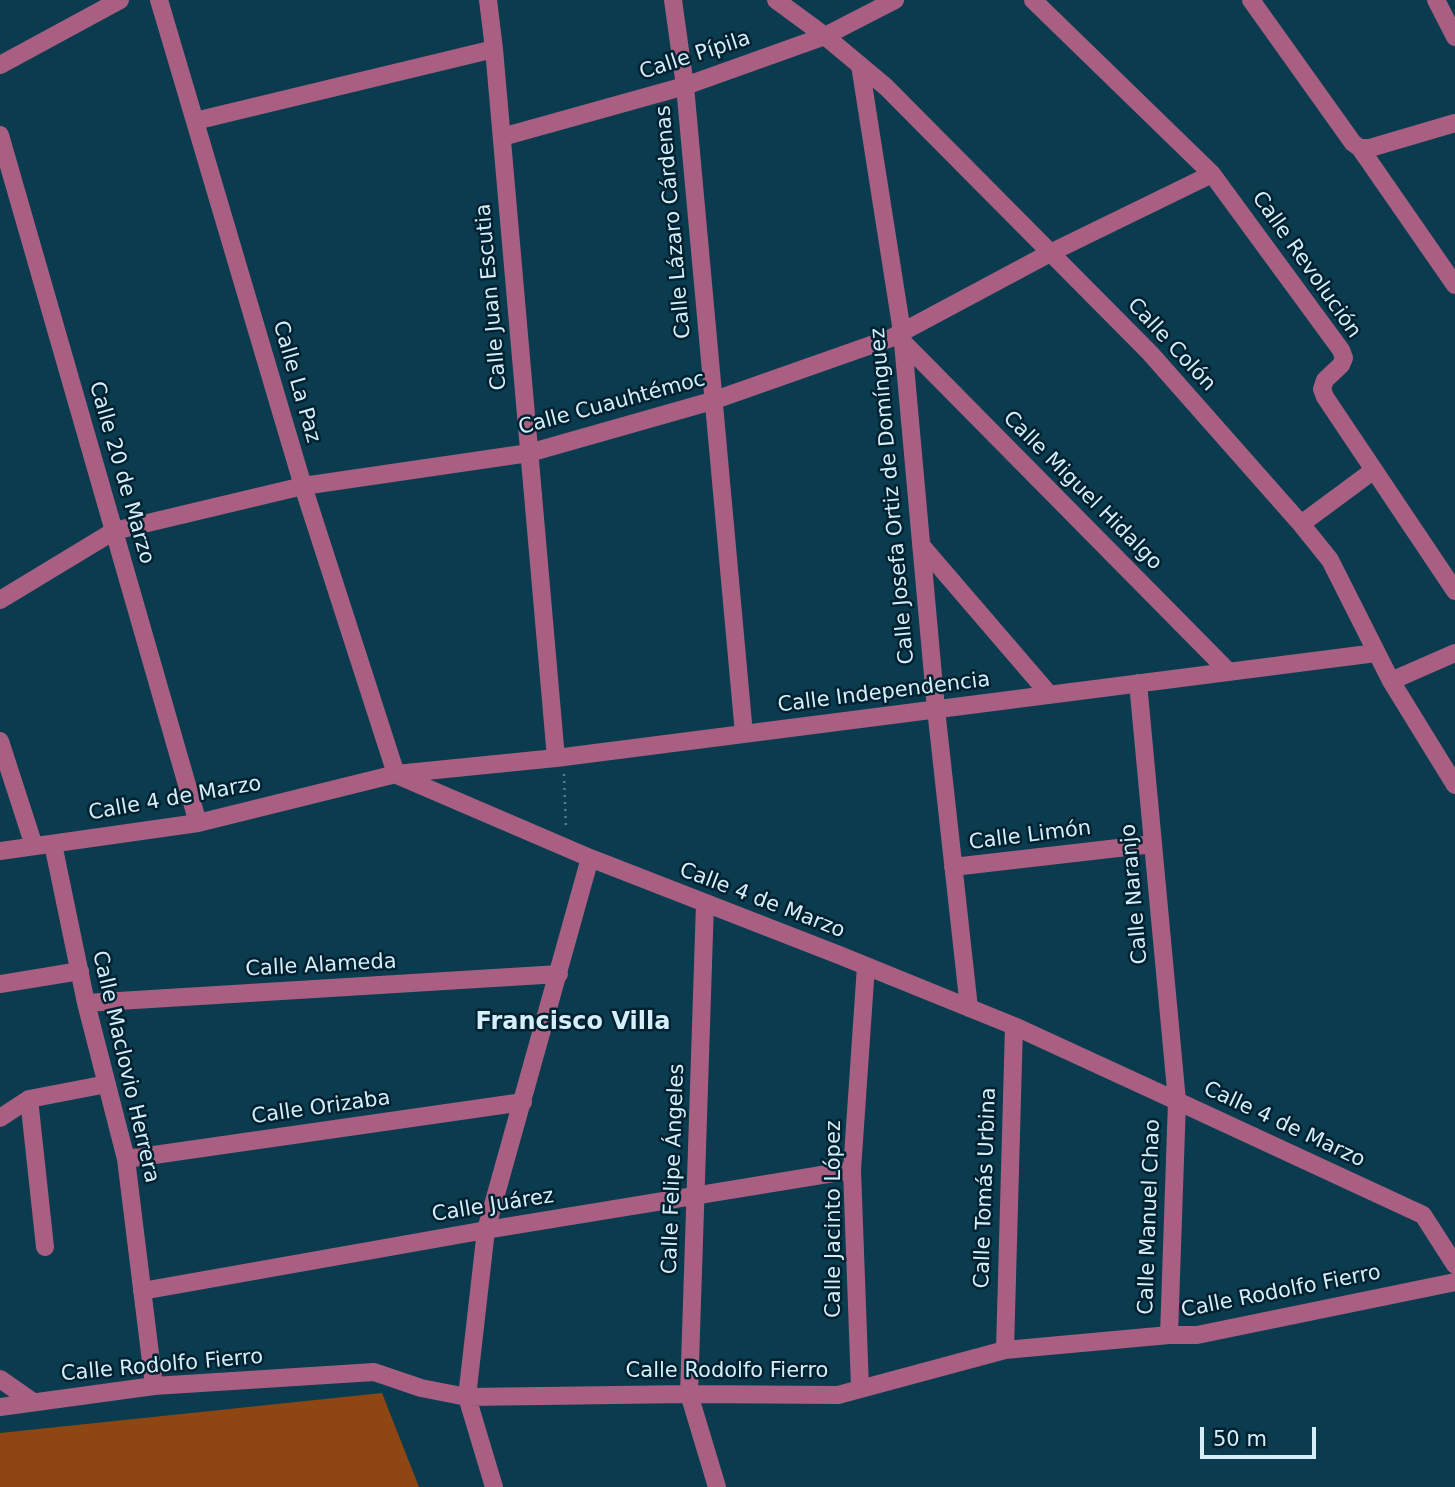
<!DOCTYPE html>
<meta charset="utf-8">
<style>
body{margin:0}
#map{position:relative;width:1455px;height:1487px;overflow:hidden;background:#0b3b4e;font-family:"DejaVu Sans",sans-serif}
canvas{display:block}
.scale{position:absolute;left:1200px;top:1427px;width:116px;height:32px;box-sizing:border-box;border:4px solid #d6edfa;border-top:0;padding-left:9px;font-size:21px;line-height:24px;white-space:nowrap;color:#d6edfa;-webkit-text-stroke:5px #002130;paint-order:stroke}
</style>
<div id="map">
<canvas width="1455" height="1487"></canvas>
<div class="scale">50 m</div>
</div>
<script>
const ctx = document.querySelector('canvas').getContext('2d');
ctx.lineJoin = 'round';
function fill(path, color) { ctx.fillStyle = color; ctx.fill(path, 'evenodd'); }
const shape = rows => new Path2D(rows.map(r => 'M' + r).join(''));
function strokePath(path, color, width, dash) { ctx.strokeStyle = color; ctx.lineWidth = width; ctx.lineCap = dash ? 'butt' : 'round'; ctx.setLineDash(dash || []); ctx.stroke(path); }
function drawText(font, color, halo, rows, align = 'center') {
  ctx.font = font + ' "DejaVu Sans",sans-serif'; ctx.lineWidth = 5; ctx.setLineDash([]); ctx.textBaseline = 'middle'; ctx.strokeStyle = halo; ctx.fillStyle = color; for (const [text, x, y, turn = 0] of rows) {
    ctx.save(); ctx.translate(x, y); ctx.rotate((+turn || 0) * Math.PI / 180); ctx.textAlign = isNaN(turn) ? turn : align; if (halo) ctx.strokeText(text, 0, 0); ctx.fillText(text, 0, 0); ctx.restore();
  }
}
const green = shape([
 [382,1393,419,1487,0,1487,0,1433]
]);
const path = shape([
 [564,774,566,830]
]);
const minor = shape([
 [159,0,303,486,396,774],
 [488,0,494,49,556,758],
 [673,0,685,86,744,734],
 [776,0,825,36,886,87,1150,353,1301,524,1330,560,1391,681,1455,785],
 [1033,0,1212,174,1341,350,1344,358,1341,365,1325,380,1322,389,1325,397,1455,591],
 [1251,0,1353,143,1360,148,1455,285],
 [1436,0,1455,37],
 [0,65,120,0],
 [860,65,902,332,936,709,969,1008],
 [195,121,494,49],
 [0,135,198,823],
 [502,137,685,86,825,36,895,0],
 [1360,148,1370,148,1455,123],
 [903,342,1228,671],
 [1301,524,1374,470],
 [921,545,1049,694],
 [0,600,114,531,303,486,529,453,712,401,891,338,1050,253,1212,174],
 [1391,681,1455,653],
 [1138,683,1177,1101,1169,1335],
 [0,741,34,846],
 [399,776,590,858,839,955,1014,1026,1177,1101,1423,1215,1455,1265],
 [53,844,86,1003,126,1159,154,1386],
 [0,851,198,823,396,774,556,758,1376,653],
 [953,867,1153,844],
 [705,903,689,1394,717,1487],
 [0,984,80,971],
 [86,1003,559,974],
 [29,1099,45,1247],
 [0,1118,29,1099,107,1084],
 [126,1159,523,1102],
 [142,1291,486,1230,852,1170],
 [1005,1350,1014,1026],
 [0,1379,33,1402],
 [860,1388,852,1170,866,966],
 [0,1407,154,1386,374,1372,421,1388,467,1397,689,1394,838,1395,1005,1350,1169,1335,1197,1335,1455,1282],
 [494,1487,467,1397,486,1230,590,858]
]);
const streetNames = [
 ["Calle Pípila",695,56,-18],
 ["Calle Lázaro Cárdenas",674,222,-95],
 ["Calle Revolución",1306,265,55],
 ["Calle Juan Escutia",492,297,-95],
 ["Calle Colón",1171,345,47],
 ["Calle La Paz",296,382,74],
 ["Calle Cuauhtémoc",612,404,-15],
 ["Calle 20 de Marzo",121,473,74],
 ["Calle Miguel Hidalgo",1082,491,45],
 ["Calle Josefa Ortiz de Domínguez",893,496,-95],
 ["Calle Independencia",884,693,-7],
 ["Calle 4 de Marzo",175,799,-10],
 ["Calle Limón",1030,836,-7],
 ["Calle Naranjo",1135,894,-95],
 ["Calle 4 de Marzo",762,901,21],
 ["Calle Alameda",321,966,-3],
 ["Calle Maclovio Herrera",125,1067,77],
 ["Calle Orizaba",321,1108,-8],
 ["Calle 4 de Marzo",1284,1125,25],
 ["Calle Felipe Ángeles",674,1169,-88],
 ["Calle Tomás Urbina",986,1188,-88],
 ["Calle Juárez",493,1206,-9],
 ["Calle Manuel Chao",1150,1217,-88],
 ["Calle Jacinto López",835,1219,-90],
 ["Calle Rodolfo Fierro",1281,1292,-11],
 ["Calle Rodolfo Fierro",162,1366,-5],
 ["Calle Rodolfo Fierro",727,1372]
];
const quarterNames = [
 ["Francisco Villa",573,1023]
];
fill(green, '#8e4613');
strokePath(path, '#567d8e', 2.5, [2, 5]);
strokePath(minor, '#a85f82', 18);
drawText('21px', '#d6edfa', '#002130', streetNames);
drawText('bold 24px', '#d6edfa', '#002130', quarterNames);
</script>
